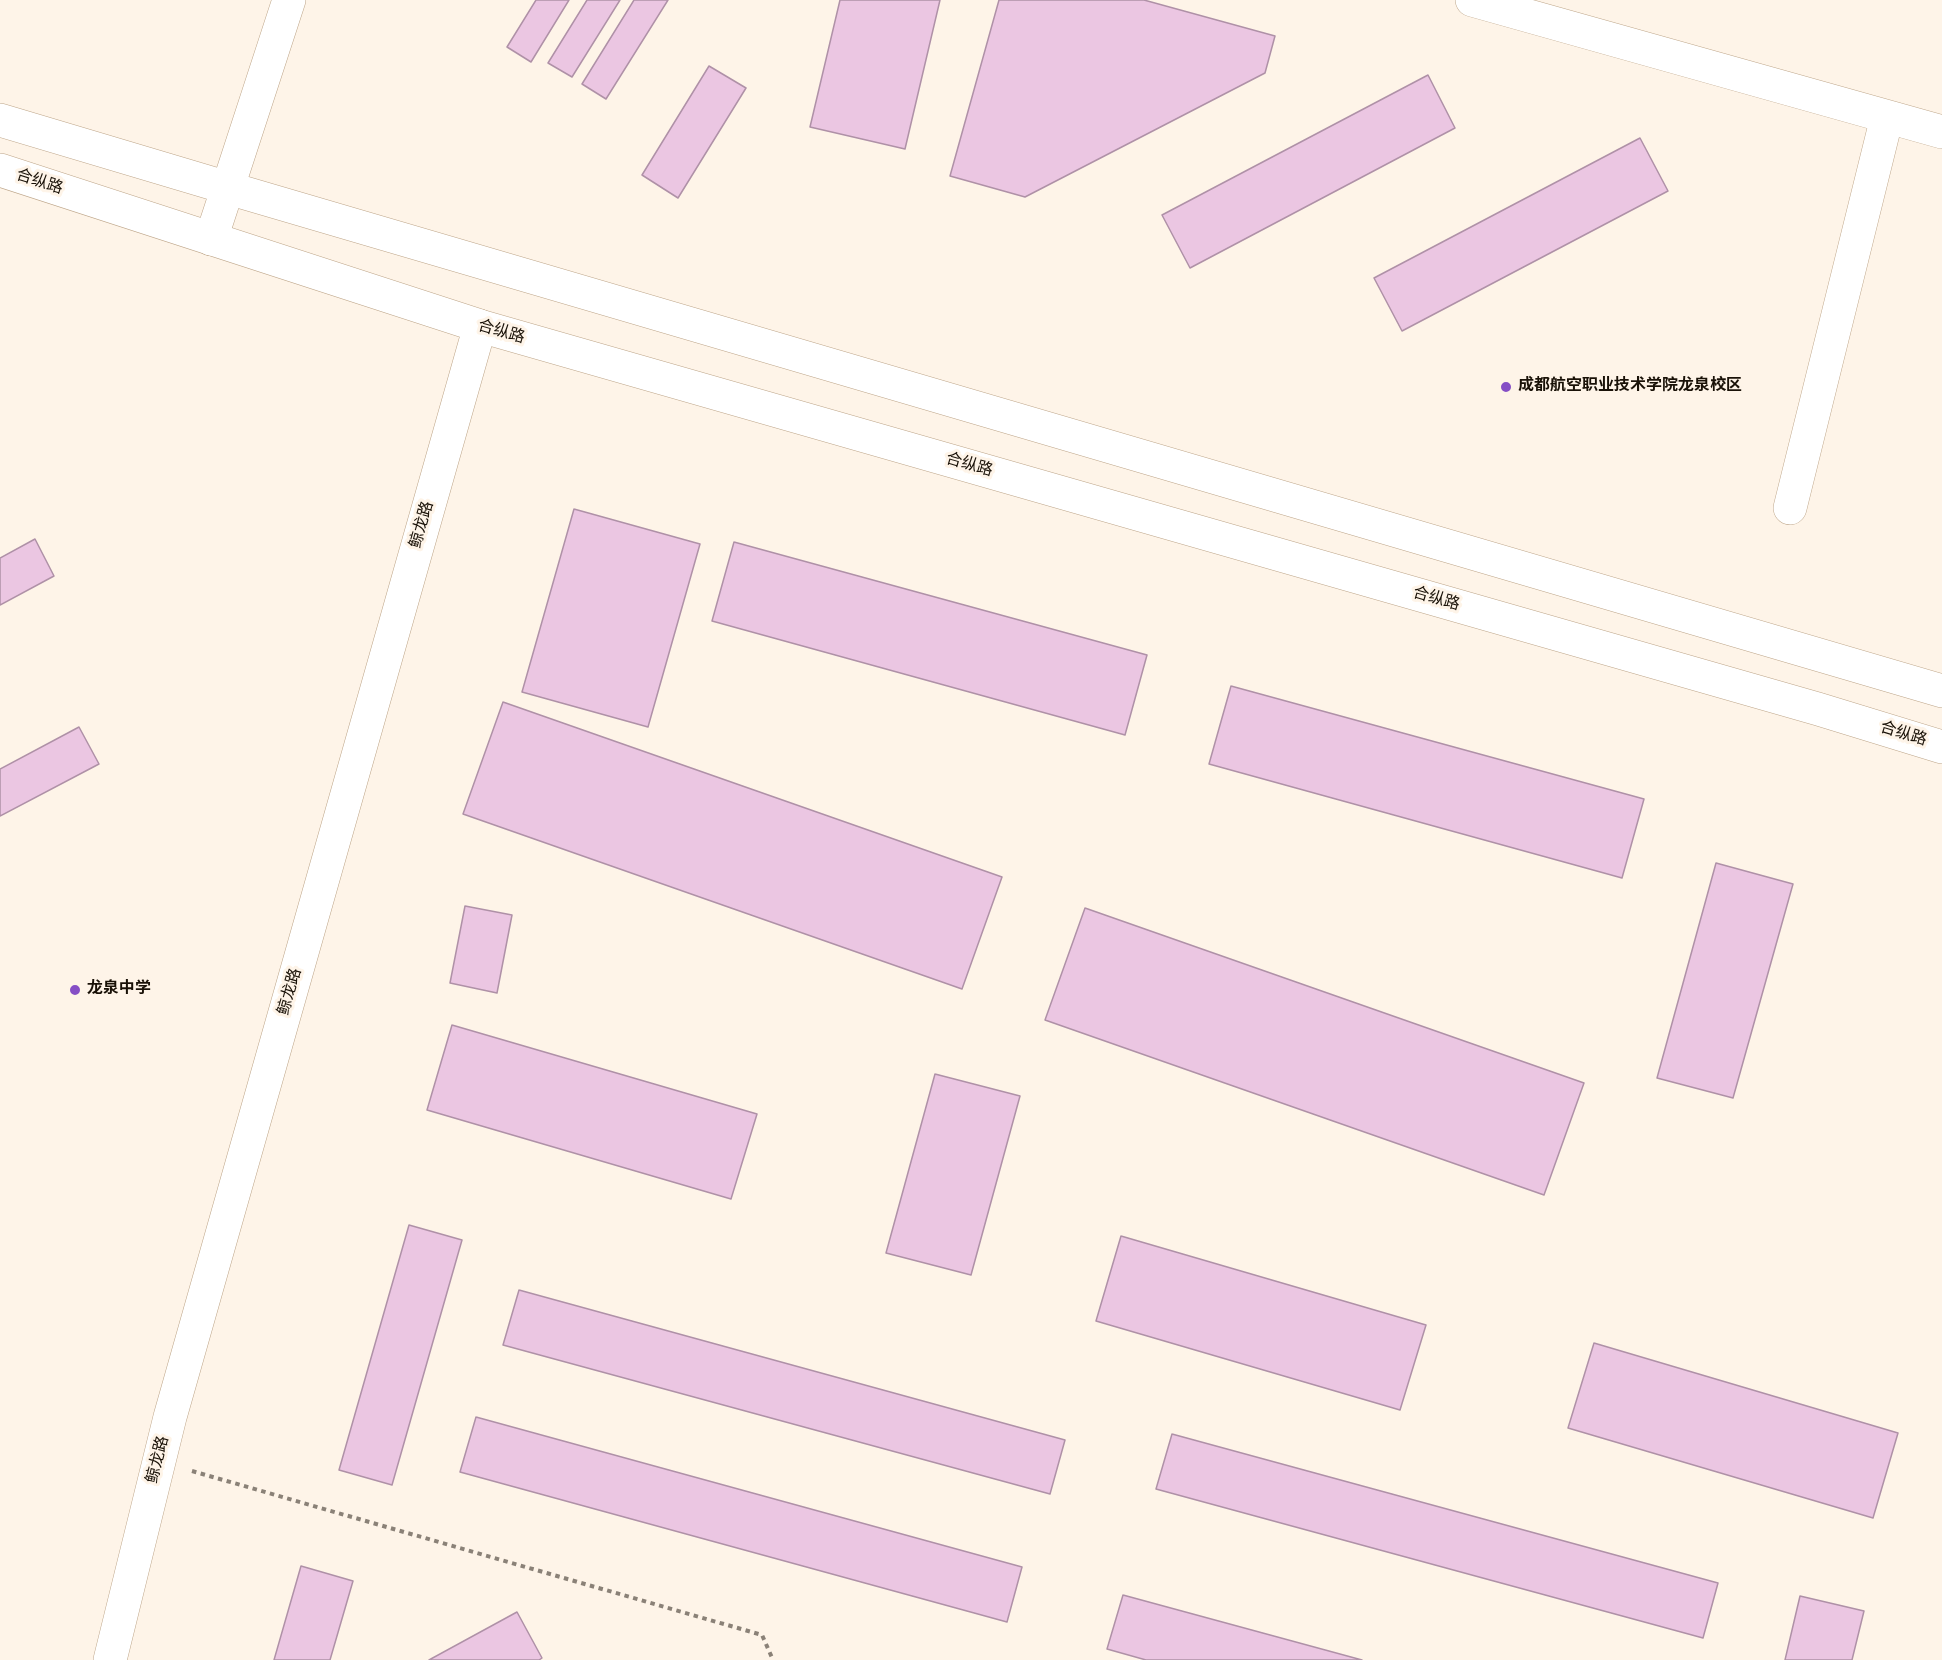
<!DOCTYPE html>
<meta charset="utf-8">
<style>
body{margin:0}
canvas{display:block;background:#fef4e8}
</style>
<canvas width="1942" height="1660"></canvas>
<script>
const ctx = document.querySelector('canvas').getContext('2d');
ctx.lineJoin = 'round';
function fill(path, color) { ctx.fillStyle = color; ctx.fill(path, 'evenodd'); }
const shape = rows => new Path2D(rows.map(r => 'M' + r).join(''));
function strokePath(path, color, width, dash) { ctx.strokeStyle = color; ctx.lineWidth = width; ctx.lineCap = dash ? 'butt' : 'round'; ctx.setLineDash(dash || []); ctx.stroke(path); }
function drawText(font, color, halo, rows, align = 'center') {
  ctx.font = font + ' Overpass,"Noto Sans SC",sans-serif'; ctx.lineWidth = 6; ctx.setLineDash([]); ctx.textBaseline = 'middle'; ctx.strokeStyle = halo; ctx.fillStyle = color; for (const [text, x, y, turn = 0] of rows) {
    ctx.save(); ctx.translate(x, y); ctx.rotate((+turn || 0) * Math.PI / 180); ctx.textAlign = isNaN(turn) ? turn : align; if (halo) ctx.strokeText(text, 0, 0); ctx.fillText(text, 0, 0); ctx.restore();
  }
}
const building = shape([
 [536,0,569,0,531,62,507,47,536,0],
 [587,0,620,0,572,77,548,63,587,0],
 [634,0,668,0,606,99,582,84,634,0],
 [840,0,940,0,905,149,810,127,840,0],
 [999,0,1144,0,1275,36,1265,73,1025,197,950,176,999,0],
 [709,66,746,88,678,198,642,175,709,66],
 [1428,75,1455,128,1190,268,1162,215,1428,75],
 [1640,138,1668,191,1402,331,1374,278,1640,138],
 [574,509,700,544,648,727,522,692,574,509],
 [35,539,54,576,0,605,0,558,35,539],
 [734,542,1147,655,1125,735,712,621,734,542],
 [1231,686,1644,799,1622,878,1209,764,1231,686],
 [503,702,1002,877,962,989,463,814,503,702],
 [79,727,99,764,0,816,0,769,79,727],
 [1716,863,1793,884,1733,1098,1657,1078,1716,863],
 [465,906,512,915,497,993,450,983,465,906],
 [1085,908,1584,1083,1544,1195,1045,1020,1085,908],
 [452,1025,757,1114,731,1199,427,1110,452,1025],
 [935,1074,1020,1096,971,1275,886,1253,935,1074],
 [409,1225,462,1240,392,1485,339,1470,409,1225],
 [1121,1236,1426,1325,1400,1410,1096,1321,1121,1236],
 [519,1290,1065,1440,1050,1494,503,1345,519,1290],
 [1594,1343,1898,1433,1873,1518,1568,1428,1594,1343],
 [476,1417,1022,1567,1007,1622,460,1472,476,1417],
 [1172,1434,1718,1583,1703,1638,1156,1489,1172,1434],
 [301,1566,353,1581,330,1660,274,1660,301,1566],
 [1123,1595,1362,1660,1146,1660,1107,1649,1123,1595],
 [1800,1596,1864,1611,1852,1660,1785,1660,1800,1596],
 [517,1612,542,1658,539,1660,429,1660,517,1612]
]);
const path = shape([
 [192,1471,762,1635,773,1660]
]);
const minor = shape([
 [1472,0,1942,132],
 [211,239,289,0],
 [1790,508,1887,117],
 [110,1660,170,1417,480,326]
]);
const major = shape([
 [0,120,228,188,1942,691],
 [0,170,480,326,1818,709,1942,747]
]);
const markers = [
 [1506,387,6,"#854ec5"],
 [75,990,6,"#854ec5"]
];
const streetNames = [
 ["合纵路",39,183,18],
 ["合纵路",501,333,16],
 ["合纵路",969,466,16],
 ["鲸龙路",423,525,-74],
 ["合纵路",1436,600,16],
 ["合纵路",1903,735,17],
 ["鲸龙路",291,992,-74],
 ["鲸龙路",159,1460,-76]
];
const poiNames = [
 ["成都航空职业技术学院龙泉校区",1518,387],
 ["龙泉中学",87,990]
];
fill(building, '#ebc6e2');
strokePath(building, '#af91a7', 1.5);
strokePath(minor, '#bea68a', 34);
strokePath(major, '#bea68a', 34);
strokePath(path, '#8a8177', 4, [4.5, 4.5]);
strokePath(minor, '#fff', 33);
strokePath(major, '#fff', 33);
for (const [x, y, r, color] of markers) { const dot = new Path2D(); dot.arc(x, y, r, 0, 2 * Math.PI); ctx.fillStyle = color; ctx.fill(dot); strokePath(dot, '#fef4e8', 2); }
drawText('16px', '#191107', '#fef4e8', streetNames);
drawText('bold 16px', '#191107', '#fef4e8', poiNames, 'left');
</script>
